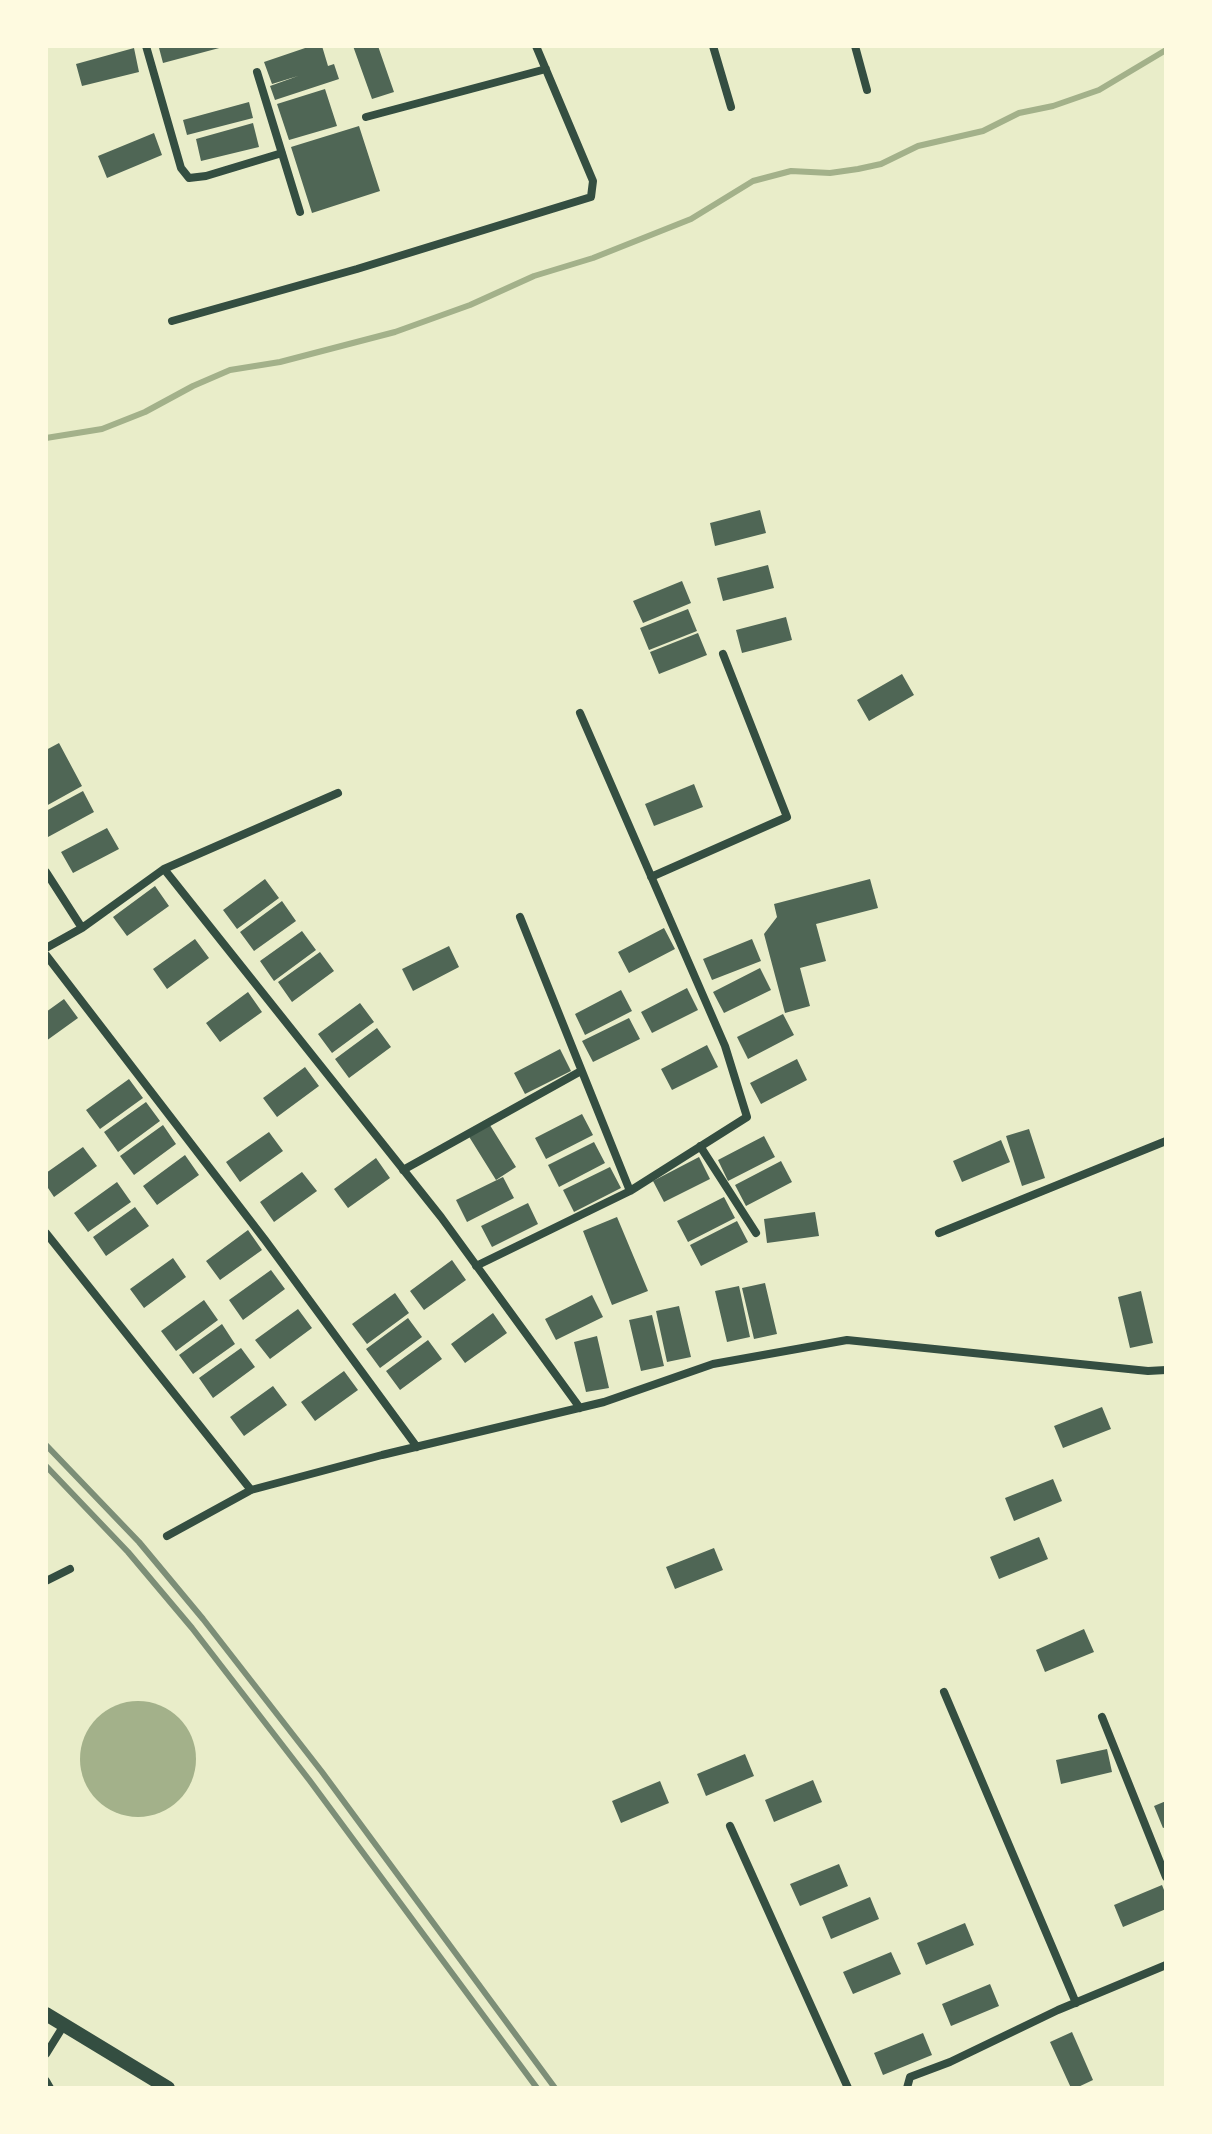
<!DOCTYPE html>
<style>
body{margin:0}
#map{position:relative;width:1212px;height:2134px;overflow:hidden;background:#e9edc9;font-family:Quicksand,sans-serif}
canvas{display:block}
.frame{position:absolute;inset:0;border:48px solid #fefae0;pointer-events:none}
</style>
<div id="map">
<canvas width="1212" height="2134"></canvas>
<div class="frame"></div>
</div>
<script>
const ctx = document.querySelector('canvas').getContext('2d');
ctx.lineJoin = 'round';
function fill(path, color) { ctx.fillStyle = color; ctx.fill(path, 'evenodd'); }
const shape = rows => new Path2D(rows.map(r => 'M' + r).join(''));
function strokePath(path, color, width, dash) { ctx.strokeStyle = color; ctx.lineWidth = width; ctx.lineCap = dash ? 'butt' : 'round'; ctx.setLineDash(dash || []); ctx.stroke(path); }
const water = shape([
 '80 1759a58 58 0 1 1 116 0a58 58 0 1 1-116 0Z'
]);
const stream = shape([
 [46,438,102,429,145,412,193,386,230,370,280,362,395,332,470,305,534,276,593,258,691,219,753,181,791,171,830,173,858,169,881,164,918,146,983,131,1019,113,1053,106,1099,90,1166,50]
]);
const building = shape([
 [161,46,223,46,223,47,163,63,159,48],
 [311,46,322,46,328,66,334,64,339,79,275,100,270,86,298,76,272,84,264,62],
 [353,46,378,46,394,92,372,99],
 [134,48,139,72,82,86,76,64],
 [325,89,337,126,289,140,277,104],
 [249,102,253,118,187,135,183,120],
 [253,123,259,147,201,161,196,139],
 [359,126,380,191,312,213,291,147],
 [154,133,162,155,107,178,98,156],
 [760,510,766,533,715,546,710,523],
 [768,565,774,588,723,601,717,578],
 [682,581,691,603,643,623,633,601],
 [688,609,697,631,649,650,640,628],
 [786,617,792,640,742,653,736,630],
 [698,633,707,655,659,674,650,652],
 [902,674,914,695,869,721,857,700],
 [59,743,82,786,46,806,46,750],
 [694,784,703,807,654,826,645,804],
 [83,791,94,812,48,837,46,811],
 [107,828,119,849,73,873,61,852],
 [265,879,279,898,237,929,223,910],
 [870,879,878,908,816,924,826,961,800,968,810,1006,785,1013,764,934,777,917,774,904],
 [155,886,169,906,127,936,113,917],
 [282,901,296,921,254,951,240,932],
 [664,928,675,949,629,973,618,952],
 [302,931,316,950,274,981,260,961],
 [195,939,209,958,167,989,153,969],
 [752,939,761,961,712,980,703,959],
 [449,946,459,967,413,991,402,969],
 [320,952,334,971,292,1002,278,982],
 [760,968,771,990,724,1013,713,992],
 [687,988,698,1010,652,1033,641,1012],
 [621,990,632,1011,585,1035,575,1014],
 [248,992,262,1012,220,1042,206,1023],
 [64,999,78,1018,46,1041,46,1012],
 [360,1003,374,1022,332,1053,318,1034],
 [783,1014,794,1035,748,1059,737,1037],
 [629,1018,640,1039,593,1062,582,1041],
 [377,1028,391,1047,349,1078,335,1059],
 [707,1045,718,1067,672,1090,661,1069],
 [560,1049,571,1071,525,1094,514,1073],
 [797,1059,807,1080,761,1104,750,1083],
 [305,1067,319,1086,277,1117,263,1098],
 [129,1079,143,1098,100,1129,86,1110],
 [146,1102,160,1121,118,1152,104,1132],
 [582,1114,593,1135,546,1159,535,1138],
 [488,1122,516,1167,496,1180,468,1135],
 [163,1125,176,1144,134,1175,120,1156],
 [1029,1129,1045,1178,1022,1186,1006,1136],
 [269,1132,283,1151,240,1182,226,1162],
 [764,1136,775,1157,728,1181,718,1160],
 [1001,1140,1010,1162,962,1182,953,1161],
 [594,1142,605,1163,559,1187,548,1165],
 [83,1147,97,1166,54,1197,46,1185,46,1173],
 [185,1155,199,1175,157,1205,143,1186],
 [699,1157,710,1179,664,1202,653,1181],
 [376,1158,390,1178,348,1208,334,1189],
 [781,1161,792,1182,746,1206,735,1185],
 [610,1167,621,1188,574,1212,563,1190],
 [302,1172,317,1191,274,1222,260,1202],
 [503,1177,514,1198,467,1222,456,1200],
 [117,1182,131,1202,88,1232,74,1213],
 [724,1197,735,1218,688,1242,677,1221],
 [528,1203,538,1224,492,1247,481,1226],
 [135,1207,149,1226,106,1256,93,1237],
 [815,1212,819,1236,767,1243,764,1219],
 [617,1217,648,1291,612,1305,583,1231],
 [737,1221,748,1242,701,1266,690,1245],
 [248,1230,262,1250,220,1280,206,1261],
 [173,1258,186,1277,144,1308,130,1289],
 [452,1260,466,1280,424,1310,410,1291],
 [271,1270,285,1289,243,1320,229,1300],
 [765,1283,777,1334,754,1339,742,1288],
 [739,1286,750,1337,727,1342,715,1291],
 [1141,1291,1153,1343,1130,1348,1118,1297],
 [395,1293,409,1313,367,1344,352,1324],
 [592,1295,603,1317,556,1340,545,1319],
 [204,1300,218,1320,176,1351,161,1331],
 [679,1306,691,1357,667,1362,656,1311],
 [298,1309,312,1328,270,1359,255,1340],
 [493,1313,507,1333,465,1363,451,1344],
 [652,1315,664,1366,641,1371,629,1320],
 [408,1318,422,1337,380,1368,366,1349],
 [222,1324,235,1344,193,1374,179,1355],
 [597,1336,609,1388,586,1392,574,1342],
 [428,1340,442,1359,400,1390,386,1371],
 [241,1348,255,1367,213,1398,199,1378],
 [344,1371,358,1390,315,1421,301,1402],
 [273,1386,287,1405,244,1436,230,1417],
 [1102,1407,1111,1429,1063,1448,1054,1426],
 [1053,1479,1062,1501,1014,1521,1005,1498],
 [1039,1537,1048,1559,999,1579,990,1557],
 [714,1548,723,1570,675,1589,666,1567],
 [1084,1629,1094,1652,1045,1672,1036,1650],
 [1107,1749,1112,1772,1061,1784,1056,1760],
 [745,1754,754,1776,706,1796,697,1774],
 [813,1780,822,1802,774,1822,765,1800],
 [660,1781,669,1803,621,1823,612,1801],
 [1166,1801,1166,1827,1163,1828,1154,1806],
 [839,1864,848,1886,800,1906,790,1884],
 [1162,1885,1166,1895,1166,1909,1123,1927,1114,1905],
 [870,1897,879,1919,831,1939,822,1917],
 [965,1923,974,1945,926,1965,917,1943],
 [891,1952,901,1974,853,1994,843,1972],
 [990,1984,999,2006,951,2026,942,2004],
 [1072,2032,1093,2080,1076,2088,1071,2088,1050,2042],
 [923,2033,932,2055,883,2075,874,2053]
]);
const minor = shape([
 [146,46,181,168,189,178,206,176,282,153],
 [713,46,731,107],
 [855,46,867,90],
 [257,72,300,212],
 [366,117,546,69],
 [172,321,357,269,591,197,593,181,536,46],
 [164,869,441,1217,580,1408],
 [46,872,82,928],
 [651,877,787,817,723,654],
 [520,917,630,1191],
 [46,948,82,928,164,869,338,793],
 [46,955,265,1240,417,1447],
 [700,1146,756,1233],
 [403,1170,581,1071],
 [46,1233,251,1490],
 [939,1233,1166,1141],
 [476,1266,630,1191,747,1117,725,1046,580,713],
 [167,1536,251,1490,382,1455,604,1402,713,1364,847,1340,1148,1371,1166,1370],
 [46,1581,70,1569],
 [944,1692,1076,2003],
 [1102,1717,1166,1877],
 [730,1826,848,2088],
 [46,2054,64,2025],
 [46,2081,50,2088],
 [907,2088,910,2077,950,2062,1058,2010,1166,1965]
]);
const tertiary = shape([
 [46,2014,168,2088]
]);
const rail = shape([
 [46,1445,139,1542,203,1619,322,1772,555,2088],
 [46,1466,128,1552,192,1628,310,1781,537,2088]
]);
fill(water, '#a3b18a');
strokePath(stream, '#a3b18a', 6);
fill(building, '#4f6655');
strokePath(minor, '#344e41', 8);
strokePath(tertiary, '#344e41', 14);
strokePath(rail, '#7c8e77', 6);
</script>
